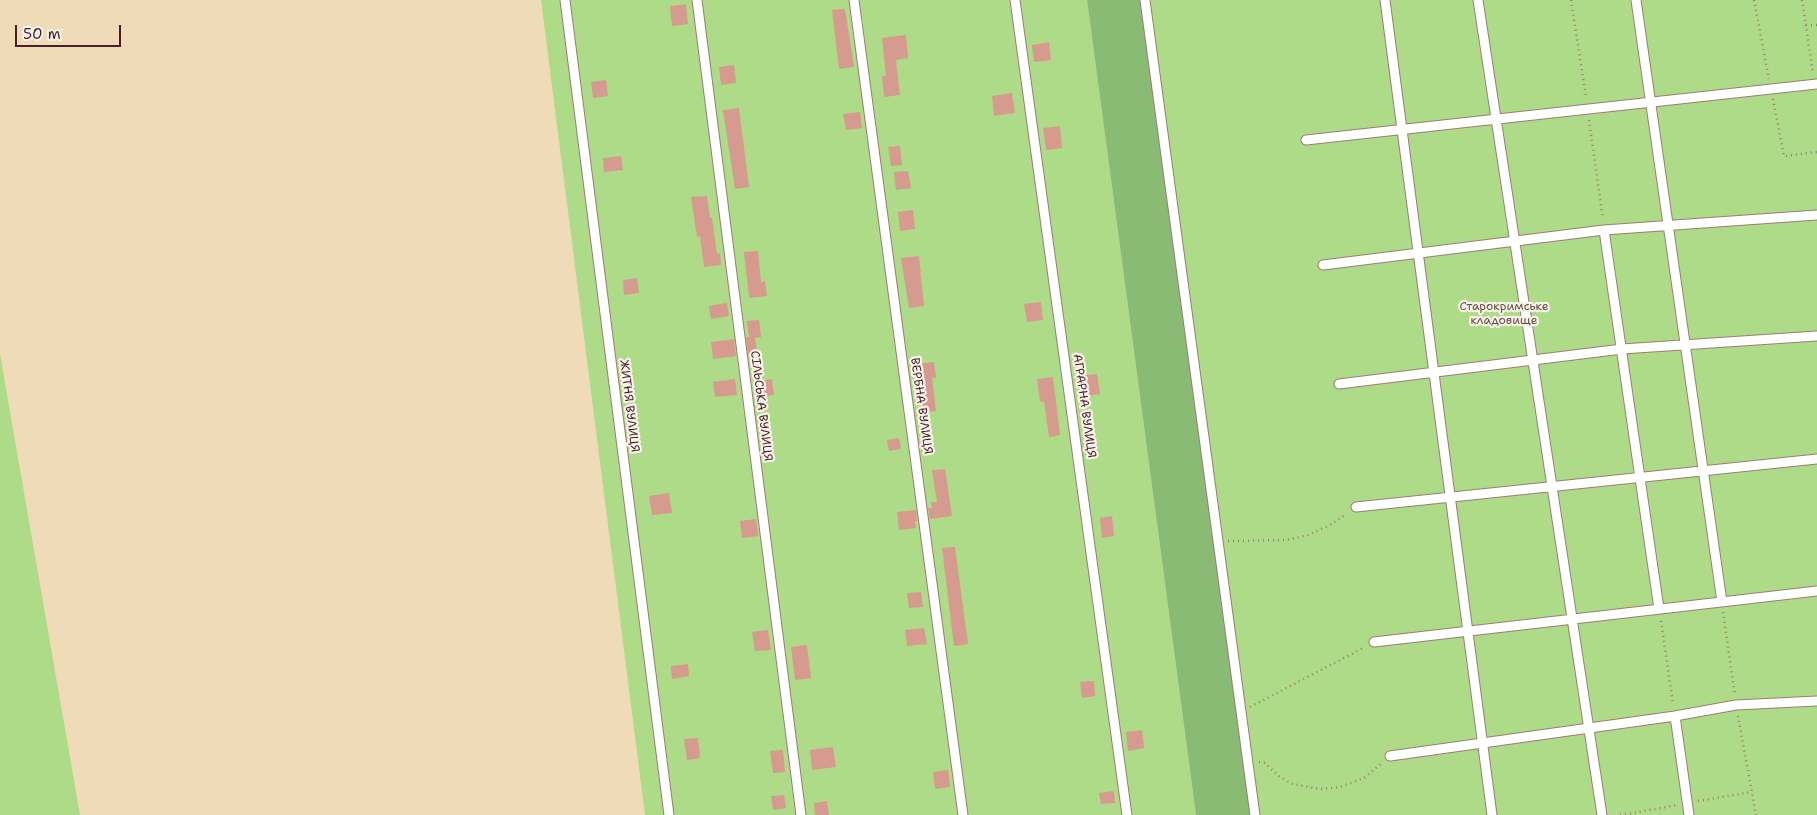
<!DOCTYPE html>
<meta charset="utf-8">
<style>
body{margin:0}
#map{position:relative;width:1817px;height:815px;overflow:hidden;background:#f0dbb9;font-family:"Shantell Sans",sans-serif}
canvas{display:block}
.scale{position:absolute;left:15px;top:25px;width:106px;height:22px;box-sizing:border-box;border:2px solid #4a1f2b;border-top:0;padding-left:6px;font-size:15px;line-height:18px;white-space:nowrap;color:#4a1f2b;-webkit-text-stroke:4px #f7f3e8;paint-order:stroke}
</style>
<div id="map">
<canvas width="1817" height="815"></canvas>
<div class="scale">50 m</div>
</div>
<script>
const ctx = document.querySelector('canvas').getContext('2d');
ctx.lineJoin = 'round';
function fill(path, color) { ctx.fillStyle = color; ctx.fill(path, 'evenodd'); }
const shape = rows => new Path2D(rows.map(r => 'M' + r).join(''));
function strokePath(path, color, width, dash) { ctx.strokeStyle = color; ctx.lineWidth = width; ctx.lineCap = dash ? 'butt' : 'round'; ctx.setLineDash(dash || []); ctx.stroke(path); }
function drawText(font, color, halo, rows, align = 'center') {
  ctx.font = font + ' "Shantell Sans",sans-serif'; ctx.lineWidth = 4.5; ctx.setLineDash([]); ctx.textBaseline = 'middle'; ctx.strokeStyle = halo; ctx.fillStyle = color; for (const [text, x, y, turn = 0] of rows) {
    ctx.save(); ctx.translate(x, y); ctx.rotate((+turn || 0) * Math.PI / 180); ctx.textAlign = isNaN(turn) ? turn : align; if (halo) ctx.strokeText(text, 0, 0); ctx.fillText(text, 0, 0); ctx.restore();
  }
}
const green = shape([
 [541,0,1087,0,1196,815,645,815],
 [1145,0,1817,0,1817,815,1255,815],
 [0,354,80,815,0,815]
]);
const forest = shape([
 [1087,0,1145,0,1255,815,1196,815]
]);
const building = shape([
 [686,4,688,24,672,26,670,6],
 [845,9,854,67,839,69,832,10],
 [906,35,908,58,896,60,900,95,884,97,882,76,886,76,882,38],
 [1049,42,1051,60,1034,62,1032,45],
 [734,65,736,83,721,85,719,67],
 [606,80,608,96,593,98,591,82],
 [1012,93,1015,113,994,116,992,96],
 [739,108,749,187,735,189,723,110],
 [860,112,862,128,846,130,843,114],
 [1060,126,1062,148,1046,150,1043,128],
 [900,146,902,165,891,166,888,147],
 [621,156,623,170,604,172,603,158],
 [908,171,911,188,896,190,894,172],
 [707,196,710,218,712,218,717,254,720,253,721,265,704,267,700,236,697,237,691,197],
 [913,210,915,229,900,231,898,212],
 [758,251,761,282,765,281,767,296,749,298,744,252],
 [919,256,924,306,909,308,901,258],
 [637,278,639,293,624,295,623,280],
 [1041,302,1043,320,1027,322,1024,304],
 [727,303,729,316,711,319,709,306],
 [759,320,761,337,755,338,757,353,748,354,746,337,749,337,747,321],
 [734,339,736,356,713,359,711,342],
 [934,362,936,378,932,378,936,411,924,412,917,364],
 [1097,374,1100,394,1081,397,1078,376],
 [1053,377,1060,435,1049,437,1044,401,1040,402,1037,379],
 [735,379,737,395,715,397,713,382],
 [772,379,774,395,762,397,760,381],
 [899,438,901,449,889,451,887,440],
 [945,469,952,516,930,519,928,508,932,508,931,502,937,502,932,470],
 [669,493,672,513,652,515,649,496],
 [916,510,917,521,915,521,916,528,899,530,897,512],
 [1112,516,1114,536,1102,538,1100,518],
 [756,519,758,536,742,538,740,521],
 [955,547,968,644,954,646,942,548],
 [921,592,923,607,909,608,907,593],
 [924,628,927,644,907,646,905,630],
 [768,630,771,650,755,651,752,632],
 [807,645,811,678,795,680,791,647],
 [688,664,689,676,672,679,671,666],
 [1094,681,1095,696,1082,698,1080,682],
 [1142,730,1144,748,1128,751,1126,732],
 [698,738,700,758,687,760,684,739],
 [833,747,836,767,812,770,810,750],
 [783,750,785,772,773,773,770,751],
 [948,770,950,787,935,789,933,772],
 [1114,791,1115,803,1101,804,1099,793],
 [784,795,786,808,773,810,771,796],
 [827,801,829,815,815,815,814,803]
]);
const path = shape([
 [1571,0,1586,97],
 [1754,0,1769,79],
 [1802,0,1813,73],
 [1806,25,1817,25],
 [1773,99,1784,156,1817,152],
 [1589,120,1603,219],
 [1228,541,1286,540,1308,535,1328,526,1347,514],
 [1723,612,1735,695],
 [1661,621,1673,704],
 [1250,707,1365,647],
 [1738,716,1756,815],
 [1259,762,1265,763,1280,777,1293,784,1320,789,1340,787,1364,778,1383,762],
 [1698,801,1752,792],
 [1620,815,1678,805]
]);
const service = shape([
 [565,0,669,815],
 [697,0,801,815],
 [854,0,963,815],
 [1015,0,1127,815],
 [1145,0,1255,815],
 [1385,0,1492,815],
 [1478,0,1602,815],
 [1636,0,1722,602],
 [1306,140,1817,84],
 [1604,230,1659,609],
 [1323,265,1604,230,1817,215],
 [1339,384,1622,349,1817,336],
 [1356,507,1817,459],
 [1374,642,1817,591],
 [1675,716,1689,815],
 [1390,756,1675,716,1736,705,1817,701]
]);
const parkNames = [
 ["Старокримське",1504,307],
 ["кладовище",1504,321]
];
const streetNames = [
 ["ЖИТНЯ ВУЛИЦЯ",629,406,83],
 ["СІЛЬСЬКА ВУЛИЦЯ",761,406,83],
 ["ВЕРБНА ВУЛИЦЯ",921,406,82],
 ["АГРАРНА ВУЛИЦЯ",1084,406,82]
];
fill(green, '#aedb87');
fill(forest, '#8abb74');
fill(building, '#d79a8e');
strokePath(service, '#9d7d72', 11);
strokePath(path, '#9d7d72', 2.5, [1, 4]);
strokePath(service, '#fff', 9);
drawText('12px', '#634e42', '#f7f3e8', parkNames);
drawText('12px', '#4a1f2b', '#f7f3e8', streetNames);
</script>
